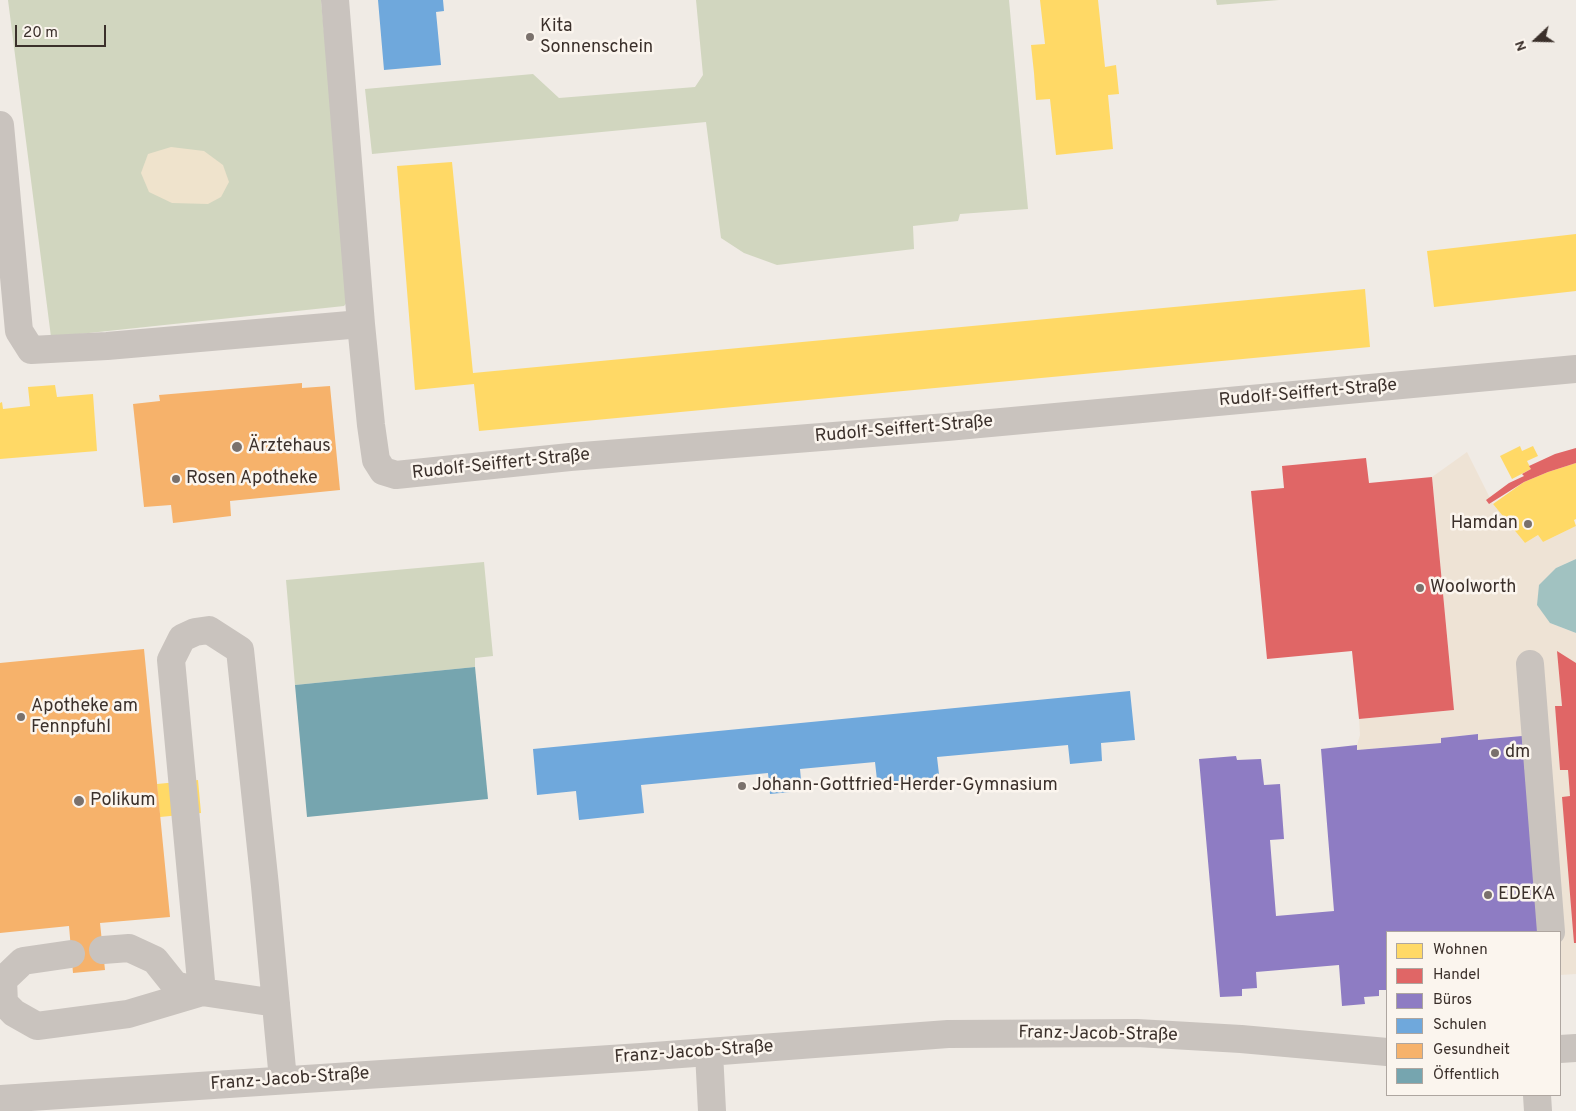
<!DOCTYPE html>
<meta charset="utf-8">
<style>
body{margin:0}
#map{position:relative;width:1576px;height:1111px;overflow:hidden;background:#f0ebe5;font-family:Overpass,sans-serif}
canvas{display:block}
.legend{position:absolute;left:1386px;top:931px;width:175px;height:165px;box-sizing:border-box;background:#fbf5ee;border:1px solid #aea6a0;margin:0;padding:6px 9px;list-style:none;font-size:15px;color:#3b302b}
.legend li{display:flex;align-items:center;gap:10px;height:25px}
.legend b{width:25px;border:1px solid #aea6a0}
.north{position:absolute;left:1511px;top:15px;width:50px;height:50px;-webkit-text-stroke:4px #fbf5ee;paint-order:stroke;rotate:249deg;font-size:14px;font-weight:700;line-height:20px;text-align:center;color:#3b302b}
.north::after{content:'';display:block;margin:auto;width:18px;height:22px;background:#3b302b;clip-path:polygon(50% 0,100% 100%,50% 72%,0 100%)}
.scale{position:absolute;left:15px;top:25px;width:91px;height:22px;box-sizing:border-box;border:2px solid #3b302b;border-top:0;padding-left:6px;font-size:15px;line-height:18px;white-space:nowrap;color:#3b302b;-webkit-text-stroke:4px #fbf5ee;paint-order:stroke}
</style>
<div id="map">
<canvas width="1576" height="1111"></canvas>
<ul class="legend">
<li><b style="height:14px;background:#ffd966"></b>Wohnen</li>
<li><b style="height:14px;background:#e06666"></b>Handel</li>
<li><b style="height:14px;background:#8e7cc3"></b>Büros</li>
<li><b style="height:14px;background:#6fa8dc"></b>Schulen</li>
<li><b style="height:14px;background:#f6b26b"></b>Gesundheit</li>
<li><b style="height:14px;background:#76a5af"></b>Öffentlich</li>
</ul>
<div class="north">N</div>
<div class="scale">20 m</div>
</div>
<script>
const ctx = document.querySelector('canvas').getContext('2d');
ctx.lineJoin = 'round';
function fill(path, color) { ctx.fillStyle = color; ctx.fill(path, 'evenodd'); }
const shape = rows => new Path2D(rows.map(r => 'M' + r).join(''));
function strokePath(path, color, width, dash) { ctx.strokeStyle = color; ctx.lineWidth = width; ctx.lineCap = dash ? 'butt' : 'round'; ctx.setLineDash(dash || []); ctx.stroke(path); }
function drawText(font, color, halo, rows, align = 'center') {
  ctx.font = font + ' Overpass,sans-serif'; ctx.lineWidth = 5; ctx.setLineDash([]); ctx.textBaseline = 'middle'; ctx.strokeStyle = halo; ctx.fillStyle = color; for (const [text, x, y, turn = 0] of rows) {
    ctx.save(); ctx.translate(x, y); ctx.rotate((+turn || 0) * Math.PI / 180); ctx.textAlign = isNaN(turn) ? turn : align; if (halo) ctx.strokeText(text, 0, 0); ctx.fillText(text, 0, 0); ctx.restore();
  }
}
const green = shape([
 [8,0,321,0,350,299,344,306,51,337],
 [696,0,1009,0,1028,209,960,214,958,221,913,226,914,249,777,265,744,253,721,238,706,122,372,154,365,89,533,74,559,98,695,87,703,75],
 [1216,0,1279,0,1217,5],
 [484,562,493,656,475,658,475,667,295,685,286,580]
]);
const sand = shape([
 [171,147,204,151,223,165,229,182,221,197,208,204,172,203,149,192,141,173,148,154]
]);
const plaza = shape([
 [1467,452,1493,504,1525,543,1538,535,1543,542,1576,526,1576,559,1556,568,1550,623,1576,633,1576,663,1562,706,1555,706,1560,770,1568,770,1576,869,1576,974,1560,975,1560,932,1522,736,1478,740,1477,734,1441,738,1441,743,1357,750,1357,745,1360,735,1359,719,1454,710,1432,477]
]);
const water = shape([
 [1576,559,1576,633,1550,623,1537,605,1539,585,1556,568]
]);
const homes = shape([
 [1040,0,1098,0,1105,67,1116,65,1119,94,1108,95,1113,149,1056,155,1050,99,1036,100,1034,73,1031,45,1045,44],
 [452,162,473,373,1365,289,1370,347,479,431,474,384,415,390,397,166],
 [1576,234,1576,291,1434,307,1427,251],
 [55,385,57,397,93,394,97,451,0,459,0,403,2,402,3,409,30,406,28,387],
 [1520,446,1522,451,1533,446,1538,456,1527,461,1531,469,1512,479,1500,456],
 [1576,463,1576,519,1574,520,1576,526,1543,542,1538,535,1525,543,1493,504,1524,482,1548,472],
 [198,780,201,813,160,817,157,784]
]);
const shops = shape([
 [1576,448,1576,463,1548,472,1524,482,1489,504,1486,500,1509,483,1524,476,1522,474,1531,469,1529,466,1555,454],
 [1366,458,1369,483,1432,477,1454,710,1359,719,1352,651,1267,659,1251,491,1284,488,1282,466],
 [1557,651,1576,663,1576,943,1574,943,1562,797,1570,796,1568,770,1560,770,1555,706,1562,706]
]);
const offices = shape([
 [1478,734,1478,740,1522,736,1539,932,1387,932,1387,990,1379,990,1379,996,1364,997,1365,1004,1342,1006,1339,965,1256,972,1257,988,1242,989,1242,996,1220,997,1199,759,1236,756,1237,760,1261,759,1264,785,1280,784,1284,839,1270,840,1276,916,1334,911,1321,749,1357,745,1357,750,1441,743,1441,738]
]);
const schools = shape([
 [378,0,443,0,444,11,436,12,441,65,384,70],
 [1130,691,1135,740,1101,743,1102,761,1070,764,1068,745,937,757,940,783,878,789,875,762,800,769,802,791,770,794,768,773,641,785,644,813,579,820,576,791,537,795,533,749]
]);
const health = shape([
 [302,383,302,388,330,386,340,490,230,501,231,516,173,523,171,505,144,507,133,404,160,401,159,395],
 [144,649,170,917,100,923,105,970,73,973,69,926,0,933,0,663]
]);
const public = shape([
 [475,667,488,799,307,817,295,685]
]);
const minor = shape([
 [335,0,361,324,371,425,376,460,383,471,396,475,570,457,947,427,1576,369],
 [0,125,19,331,31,350,107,346,361,324],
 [1530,664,1551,932],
 [103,950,129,948,155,960,175,985,202,992,171,660,182,638,195,632,209,630,240,650,265,886,283,1080],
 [71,954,23,961,3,980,4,1003,14,1013,37,1026,128,1014,202,992,276,1003],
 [1560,1049,1576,1048],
 [709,1052,712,1111],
 [1537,1095,1538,1111],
 [0,1099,641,1057,948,1034,1137,1033,1241,1039,1387,1052]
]);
const markers = [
 [530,37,5,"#7a716c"],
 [237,447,6,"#7a716c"],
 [176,479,5,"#7a716c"],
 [1528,524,5,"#7a716c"],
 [1420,588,5,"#7a716c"],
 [21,717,5,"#7a716c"],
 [1495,753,5,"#7a716c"],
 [742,786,5,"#7a716c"],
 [79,801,6,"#7a716c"],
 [1488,895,5,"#7a716c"]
];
const poiNames = [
 ["Kita",540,27],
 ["Sonnenschein",540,48],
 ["Ärztehaus",248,447],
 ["Rosen Apotheke",186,479],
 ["Hamdan",1518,524,"right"],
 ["Woolworth",1430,588],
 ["Apotheke am",31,707],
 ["Fennpfuhl",31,728],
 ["dm",1505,753],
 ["Johann-Gottfried-Herder-Gymnasium",752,786],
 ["Polikum",90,801],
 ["EDEKA",1498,895]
];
const streetNames = [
 ["Rudolf-Seiffert-Straße",1308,394,-5],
 ["Rudolf-Seiffert-Straße",904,430,-5],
 ["Rudolf-Seiffert-Straße",501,465,-6],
 ["Franz-Jacob-Straße",1098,1035,1],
 ["Franz-Jacob-Straße",694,1053,-4],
 ["Franz-Jacob-Straße",290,1080,-4]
];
fill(green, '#d1d6bf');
fill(sand, '#efe3cc');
fill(plaza, '#eee3d5');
fill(water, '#a1c2c1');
fill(homes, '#ffd966');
fill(shops, '#e06666');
fill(offices, '#8e7cc3');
fill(schools, '#6fa8dc');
fill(health, '#f6b26b');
fill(public, '#76a5af');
strokePath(minor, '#c9c3be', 28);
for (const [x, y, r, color] of markers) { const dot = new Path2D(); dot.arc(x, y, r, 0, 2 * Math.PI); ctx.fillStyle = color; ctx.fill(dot); strokePath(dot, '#fbf5ee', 2); }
drawText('18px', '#3b302b', '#fbf5ee', poiNames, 'left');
drawText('18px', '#3b302b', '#fbf5ee', streetNames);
</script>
